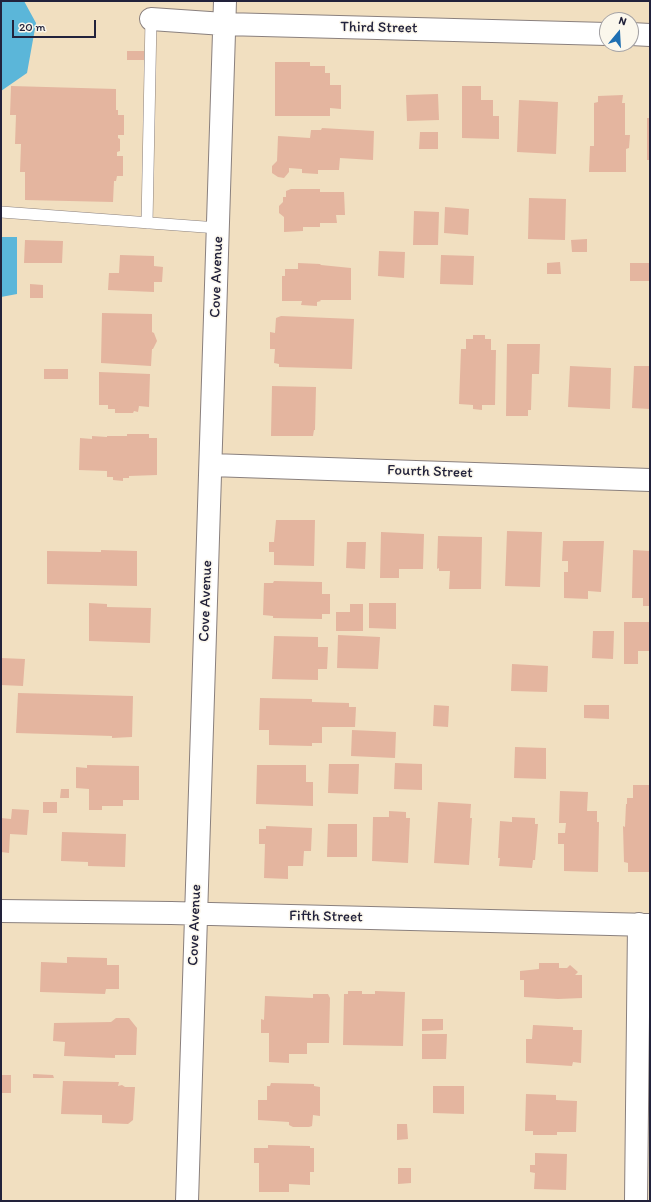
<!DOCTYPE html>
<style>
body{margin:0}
#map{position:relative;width:651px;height:1202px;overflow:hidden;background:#f1dfc0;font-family:Itim,sans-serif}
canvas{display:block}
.frame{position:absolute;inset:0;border:2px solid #22223b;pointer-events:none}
.north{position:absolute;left:599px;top:12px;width:40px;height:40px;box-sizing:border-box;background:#fbf7ec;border:1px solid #a4a2a5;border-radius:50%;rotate:18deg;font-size:11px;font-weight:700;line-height:16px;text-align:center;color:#22223b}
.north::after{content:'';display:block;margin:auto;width:14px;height:18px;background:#1f6fb2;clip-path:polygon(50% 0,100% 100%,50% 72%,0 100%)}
.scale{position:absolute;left:12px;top:20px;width:84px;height:18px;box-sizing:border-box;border:2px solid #22223b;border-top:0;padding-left:5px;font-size:12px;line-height:14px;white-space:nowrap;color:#22223b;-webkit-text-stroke:3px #fbf7ec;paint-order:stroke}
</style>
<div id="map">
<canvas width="651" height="1202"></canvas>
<div class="frame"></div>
<div class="north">N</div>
<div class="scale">20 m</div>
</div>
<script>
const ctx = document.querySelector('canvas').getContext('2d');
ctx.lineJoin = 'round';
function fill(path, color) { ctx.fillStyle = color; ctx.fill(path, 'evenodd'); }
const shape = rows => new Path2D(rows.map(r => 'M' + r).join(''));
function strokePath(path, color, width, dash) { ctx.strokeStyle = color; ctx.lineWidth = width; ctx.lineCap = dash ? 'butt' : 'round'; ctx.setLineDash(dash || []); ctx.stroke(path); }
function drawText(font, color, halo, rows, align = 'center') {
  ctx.font = font + ' Itim,sans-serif'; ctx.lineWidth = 3; ctx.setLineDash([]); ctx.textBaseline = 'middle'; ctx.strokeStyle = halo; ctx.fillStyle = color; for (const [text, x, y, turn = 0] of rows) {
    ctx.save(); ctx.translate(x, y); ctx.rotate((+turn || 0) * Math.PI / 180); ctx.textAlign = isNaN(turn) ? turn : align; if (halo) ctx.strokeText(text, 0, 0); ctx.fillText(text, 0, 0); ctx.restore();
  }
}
const water = shape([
 [1,1,24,1,36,23,27,73,1,91],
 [1,237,17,237,17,294,1,297]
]);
const building = shape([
 [127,51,144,51,144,60,127,60],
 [275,62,310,62,310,66,325,66,325,73,330,73,330,85,341,85,341,109,330,108,330,116,275,116],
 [11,86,116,89,116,110,118,110,118,115,124,115,124,135,118,135,118,138,120,139,120,151,117,152,117,156,123,156,123,176,117,176,116,181,114,181,113,202,25,200,25,172,20,172,21,144,15,144,16,115,10,115],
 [462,86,481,86,481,100,493,100,493,116,499,116,499,139,462,138],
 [438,94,439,120,407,121,406,95],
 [623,95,622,103,625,103,625,135,630,135,629,148,626,149,626,172,589,172,590,146,594,146,594,103,598,102,598,96],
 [519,100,558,102,556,154,517,152],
 [647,118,650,118,650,160,647,160],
 [322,128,374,131,373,160,340,158,339,170,318,170,318,174,302,173,302,169,289,168,289,172,284,178,278,177,272,173,272,166,277,161,278,136,310,138,311,130,321,130],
 [420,132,438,132,438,149,419,149],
 [291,189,320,189,320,192,344,192,345,215,336,215,337,223,320,223,320,227,303,227,303,231,284,232,284,217,279,213,279,206,283,202,283,197,286,197,286,191],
 [529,198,566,199,565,240,528,239],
 [445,207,469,209,468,235,444,233],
 [414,211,439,212,438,245,413,245],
 [587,239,587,252,572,252,571,240],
 [25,240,63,241,62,263,24,263],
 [379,251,405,252,404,278,378,276],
 [120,255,154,256,154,266,163,267,162,282,154,282,154,292,108,290,109,273,119,273],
 [441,255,474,256,473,285,440,284],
 [560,262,561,274,547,274,547,263],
 [298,263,320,264,321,265,351,268,351,300,320,300,321,301,317,302,317,306,301,305,302,301,282,301,282,276,285,276,285,269,298,269],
 [630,263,650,263,650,281,630,281],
 [30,284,43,285,43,298,30,298],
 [102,313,152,314,152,332,154,333,157,341,153,349,152,349,151,366,101,363],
 [281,316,354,319,352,369,279,367,279,364,274,363,275,349,270,349,270,332,275,333,276,318],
 [473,335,485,335,485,339,491,339,491,350,496,350,495,405,482,405,482,410,473,409,473,405,459,404,461,349,466,349,466,339,473,339],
 [507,344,540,344,539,374,532,374,531,410,528,410,528,416,506,416],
 [570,366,611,368,610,409,568,407],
 [634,366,650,366,650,409,632,408],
 [44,369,68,369,68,379,44,379],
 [99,372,150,374,149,407,139,406,138,412,134,411,133,413,115,413,115,409,108,409,108,405,99,405],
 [272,386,316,387,315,430,314,430,313,436,271,436],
 [127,434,149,434,149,438,157,438,157,475,129,476,129,478,123,478,123,481,113,480,113,477,107,477,107,471,79,470,80,438,92,439,92,436,107,437,107,436,127,436],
 [276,520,315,520,314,566,274,565,274,552,269,552,269,542,274,542],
 [507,531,542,532,540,587,505,586],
 [381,532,424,534,423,569,399,569,399,578,380,578],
 [438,536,482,537,481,589,449,589,450,571,439,571,439,568,437,569],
 [563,541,604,541,601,592,588,591,588,599,564,598,564,572,568,572,568,561,562,561],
 [347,542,366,542,365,569,346,568],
 [101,550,137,551,137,586,47,584,47,551,101,552],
 [633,550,650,551,650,606,643,606,643,598,632,598],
 [274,581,322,582,322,594,330,594,330,614,322,614,322,619,273,618,273,616,263,615,264,583,273,583],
 [89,603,107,604,107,607,151,608,150,643,89,641],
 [369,603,396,603,396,629,369,628],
 [350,604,363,604,363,631,336,631,336,612,350,612],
 [624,622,650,622,650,651,638,651,638,664,624,664],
 [593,631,614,631,613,659,592,658],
 [338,635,380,637,378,669,337,668],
 [274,636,318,637,318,647,328,647,327,669,318,669,318,680,272,679],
 [1,658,25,659,23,686,1,685],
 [512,664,548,666,547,692,511,691],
 [18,693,133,696,132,737,112,738,112,736,16,733],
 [260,698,312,699,312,702,349,703,349,707,356,707,355,727,322,727,322,743,312,743,312,746,269,745,269,730,259,730],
 [434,705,449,706,448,727,433,726],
 [584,705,609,705,609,719,584,718],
 [352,730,396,732,395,758,351,756],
 [515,747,546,748,546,779,514,778],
 [395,763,422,764,422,790,394,789],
 [329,764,359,764,358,794,328,793],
 [87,765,139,766,139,800,123,800,123,806,102,806,102,810,89,810,89,789,76,788,76,767,87,768],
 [257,765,306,765,306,782,313,782,313,806,256,804],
 [633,785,650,785,650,872,628,872,628,863,624,862,623,826,625,827,626,804,627,804,627,798,633,798],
 [61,789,69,789,69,798,60,798],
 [560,791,588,792,587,811,597,811,597,822,599,822,598,872,564,871,564,844,558,844,558,833,565,833,566,823,559,823],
 [43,802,57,802,57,813,43,813],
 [438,802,471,804,470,818,472,818,469,865,434,863],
 [12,809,29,810,27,835,10,834,9,853,1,852,1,818,11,819],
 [389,811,406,812,406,818,410,818,408,863,372,861,373,817,389,817],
 [512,817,535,818,535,824,538,824,535,860,533,860,532,868,499,866,500,858,498,858,500,821,512,822],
 [328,824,357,824,357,857,327,857],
 [266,826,312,828,311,851,304,851,303,866,288,866,288,879,264,878,265,844,259,844,259,829,266,829],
 [62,832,126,834,125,867,88,866,88,862,61,861],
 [67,957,107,958,107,965,119,965,119,989,106,989,105,994,40,992,41,962,67,963],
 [539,963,559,963,559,968,567,968,570,965,578,972,575,975,582,975,582,998,558,999,524,997,524,980,520,980,520,971,539,969],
 [348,991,362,991,362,994,375,994,375,991,405,992,403,1046,343,1045,344,994,348,994],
 [313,994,328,994,330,998,329,1043,307,1043,307,1054,289,1054,289,1063,269,1062,269,1033,261,1033,261,1019,264,1020,265,996,313,998],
 [116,1018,129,1018,137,1028,136,1055,115,1055,115,1058,64,1056,65,1042,53,1041,54,1023,111,1022],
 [422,1019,443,1019,443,1030,422,1031],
 [533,1025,573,1027,573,1030,582,1030,581,1063,573,1062,572,1066,526,1063,526,1039,532,1039],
 [422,1034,447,1034,446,1059,422,1059],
 [33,1074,53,1075,54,1078,33,1078],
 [1,1075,11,1075,11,1093,1,1093],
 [63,1081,119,1082,118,1086,122,1085,125,1087,135,1087,133,1120,128,1124,102,1123,102,1115,61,1114],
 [271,1083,314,1084,314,1086,320,1087,320,1116,313,1115,312,1126,309,1127,293,1127,289,1125,289,1122,258,1120,258,1100,267,1100,267,1086,270,1086],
 [433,1086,464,1086,464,1114,433,1113],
 [526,1094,556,1095,556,1100,577,1101,576,1132,557,1132,557,1135,533,1135,533,1131,525,1131],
 [397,1124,407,1124,408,1139,397,1140],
 [268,1145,310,1146,310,1148,314,1148,314,1172,310,1172,310,1185,289,1184,289,1192,259,1192,259,1163,254,1163,254,1148,268,1148],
 [535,1153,567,1154,566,1190,534,1189,535,1173,530,1172,530,1165,535,1165],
 [398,1168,411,1168,411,1183,398,1184]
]);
const lane = shape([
 [1,212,218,228],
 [147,223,151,19]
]);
const street = shape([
 [151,19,224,24,607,34],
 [631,34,650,35],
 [211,465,650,480],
 [1,911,171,913,650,925],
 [187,1201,225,1],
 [636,1201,639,924]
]);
const streetNames = [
 ["Third Street",379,28,1],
 ["Cove Avenue",217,277,-88],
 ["Fourth Street",430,472,2],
 ["Cove Avenue",206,601,-88],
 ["Fifth Street",326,917,1],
 ["Cove Avenue",195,925,-88]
];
fill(water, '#5bb6d9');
fill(building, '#e4b59f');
strokePath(lane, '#8a807e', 12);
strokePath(street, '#8a807e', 24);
strokePath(lane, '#fff', 11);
strokePath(street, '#fff', 22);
drawText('15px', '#22223b', '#fbf7ec', streetNames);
</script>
